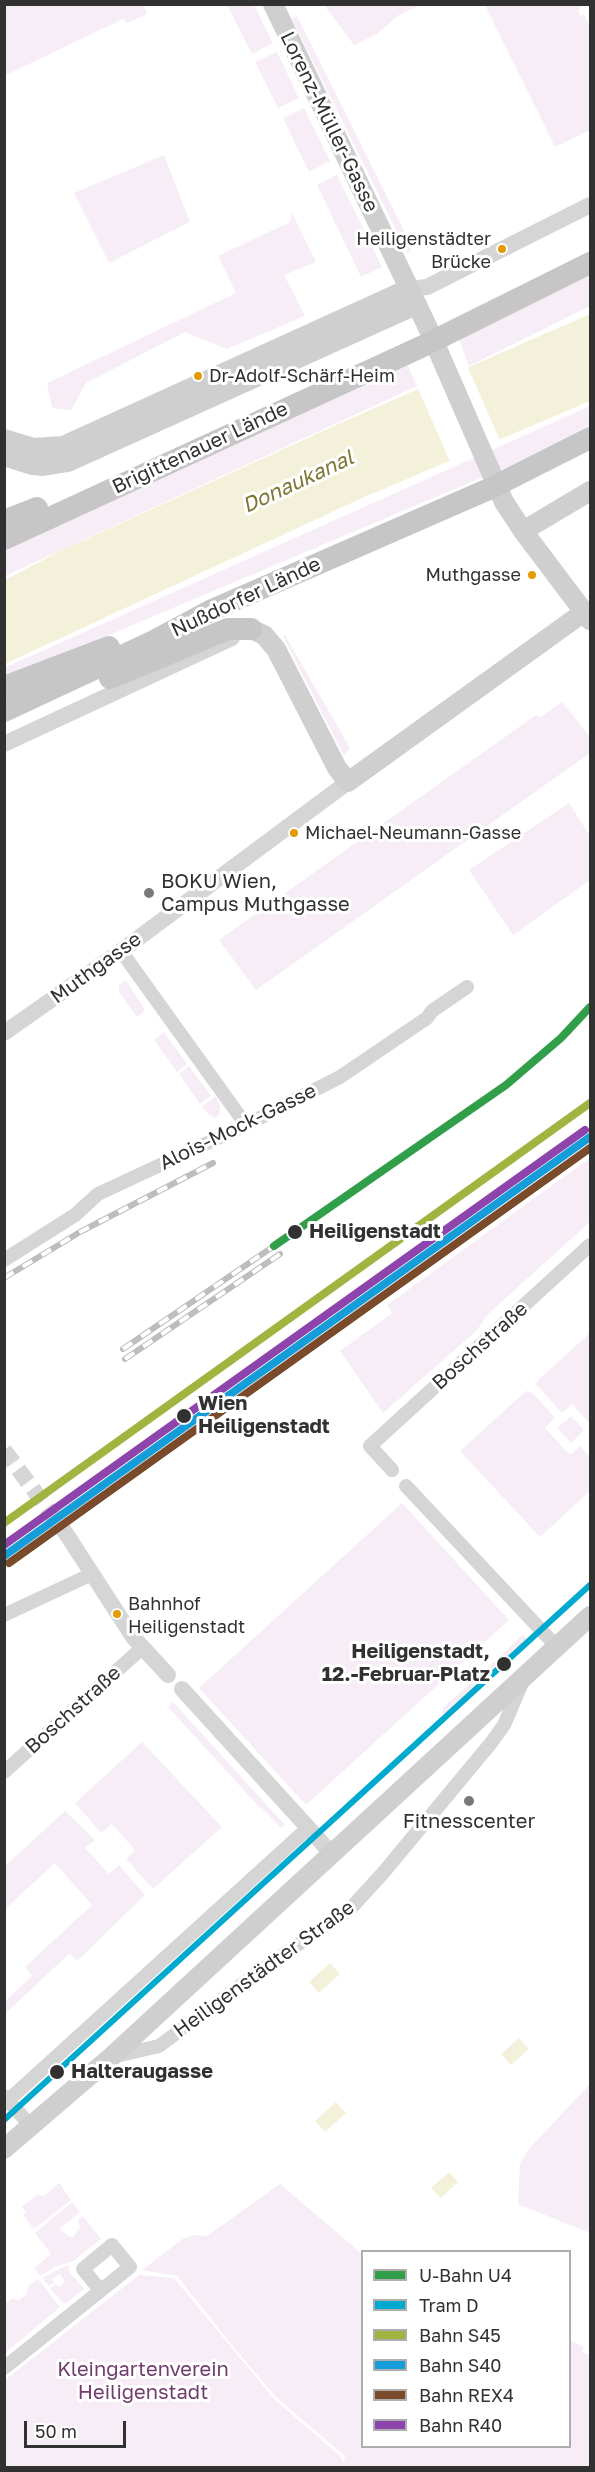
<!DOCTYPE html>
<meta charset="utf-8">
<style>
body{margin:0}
#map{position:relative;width:595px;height:2472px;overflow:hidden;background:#fff;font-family:"Golos Text",sans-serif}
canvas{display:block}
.frame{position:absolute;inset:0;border:6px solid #313131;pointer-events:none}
.legend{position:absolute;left:361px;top:2250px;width:210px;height:198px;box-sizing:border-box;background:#fff;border:2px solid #adadad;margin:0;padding:8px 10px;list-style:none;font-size:18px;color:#313131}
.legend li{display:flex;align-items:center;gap:12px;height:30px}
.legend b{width:30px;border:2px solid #adadad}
.scale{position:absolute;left:24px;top:2421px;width:102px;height:27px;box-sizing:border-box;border:3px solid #313131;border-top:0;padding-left:8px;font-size:18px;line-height:21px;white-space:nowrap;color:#313131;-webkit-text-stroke:4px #fff;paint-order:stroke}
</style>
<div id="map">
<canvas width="595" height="2472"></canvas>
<div class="frame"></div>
<ul class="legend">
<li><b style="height:8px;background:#319f49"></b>U-Bahn U4</li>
<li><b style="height:8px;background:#00a9ce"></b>Tram D</li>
<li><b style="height:8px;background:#a1b43f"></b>Bahn S45</li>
<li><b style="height:8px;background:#159dd9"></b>Bahn S40</li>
<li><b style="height:8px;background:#7a4b2a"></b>Bahn REX4</li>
<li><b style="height:8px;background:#8e44ad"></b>Bahn R40</li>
</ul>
<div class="scale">50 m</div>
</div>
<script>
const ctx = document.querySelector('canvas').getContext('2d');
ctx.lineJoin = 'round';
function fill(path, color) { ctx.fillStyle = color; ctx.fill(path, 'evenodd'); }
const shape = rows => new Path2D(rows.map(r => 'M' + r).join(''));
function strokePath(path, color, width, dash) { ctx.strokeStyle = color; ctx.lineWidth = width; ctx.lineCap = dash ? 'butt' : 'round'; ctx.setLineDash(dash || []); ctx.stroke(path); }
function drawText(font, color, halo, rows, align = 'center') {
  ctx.font = font + ' "Golos Text",sans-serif'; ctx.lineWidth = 6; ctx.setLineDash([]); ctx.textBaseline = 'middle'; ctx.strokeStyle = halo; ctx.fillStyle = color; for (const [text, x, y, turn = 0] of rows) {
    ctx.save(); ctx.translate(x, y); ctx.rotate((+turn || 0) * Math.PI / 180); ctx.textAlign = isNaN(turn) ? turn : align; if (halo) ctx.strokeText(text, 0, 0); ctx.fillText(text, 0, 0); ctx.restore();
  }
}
const green = shape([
 [5,4,144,5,147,14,127,23,123,19,6,75],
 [227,5,254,5,273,43,252,54],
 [324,5,420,5,399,15,377,34,354,45],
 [485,5,579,5,581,8,578,10,579,13,581,16,584,14,590,27,590,130,555,147],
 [297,16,412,247,408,254,292,19],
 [277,52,299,98,278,108,255,62],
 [304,108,330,161,309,172,283,118],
 [164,155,190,222,109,263,74,193],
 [337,175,382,267,361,277,317,185],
 [292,213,316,262,284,275,305,316,227,349,185,332,86,383,71,410,52,408,47,383,236,293,218,256,290,222],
 [590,272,590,306,469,366,458,337],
 [406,362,417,386,5,576,5,550,212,450],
 [590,406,590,425,516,463,5,679,4,668],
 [285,635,350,748,344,756,283,636],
 [562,702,590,737,590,753,256,990,219,940,536,715,541,717],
 [569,803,590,836,590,880,513,935,469,870],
 [126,980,144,1008,143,1013,137,1017,119,992,119,985],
 [164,1032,187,1064,177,1072,154,1040],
 [189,1066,211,1096,200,1104,179,1074],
 [216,1096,220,1107,219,1116,215,1118,209,1115,202,1106],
 [590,1158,590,1222,488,1314,477,1330,383,1413,340,1351,392,1313,387,1305],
 [590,1333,590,1424,572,1404,562,1413,536,1384,538,1380],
 [526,1391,533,1393,555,1418,545,1428,570,1455,580,1446,590,1457,590,1491,540,1537,460,1451],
 [571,1416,584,1430,571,1443,557,1428],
 [402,1503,509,1620,306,1805,199,1688],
 [523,1635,527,1640,446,1713,442,1713,443,1708],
 [173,1702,285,1825,281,1828,261,1807,260,1808,168,1707],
 [142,1742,222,1827,153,1889,126,1859,135,1850,112,1824,101,1833,75,1803],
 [65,1811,95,1840,85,1848,109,1874,119,1865,145,1895,77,1961,70,1953,5,2014,5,2001,32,1976,25,1967,92,1905,55,1863,5,1909,5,1866],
 [590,2084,590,2233,518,2204,520,2164,528,2150],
 [59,2183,71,2200,34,2229,23,2215,26,2212,22,2207,37,2195,44,2196],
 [280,2184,362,2254,362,2446,570,2446,570,2340,584,2347,582,2352,590,2355,590,2467,5,2467,5,2380,139,2275,174,2278,274,2399,340,2456,344,2463,345,2456,277,2398,235,2349,177,2276,142,2270,184,2238,196,2235,207,2236],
 [72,2202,80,2212,59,2229,72,2238,80,2227,78,2219,83,2216,101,2239,73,2261,55,2267,40,2276,34,2268,51,2254,35,2233],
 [65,2266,70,2266,69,2271,84,2289,65,2304,50,2289,56,2284,59,2287,65,2282,60,2274,52,2279,55,2282,49,2286,42,2278],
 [38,2279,60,2307,5,2353,5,2304,11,2299,19,2300,27,2294,28,2286]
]);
const water = shape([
 [590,314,590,401,360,499,5,664,5,580,60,551,345,421],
 [330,1963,340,1974,319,1993,309,1982],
 [519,2038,529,2049,511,2065,501,2054],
 [336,2102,346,2113,325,2132,315,2121],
 [449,2172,458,2182,441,2198,431,2188]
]);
const pier = shape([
 [467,365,501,443,451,464,417,386]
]);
const tertiaryTunnel = shape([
 [4,1450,67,1535]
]);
const minor = shape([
 [121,951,246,1125],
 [4,1260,75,1215,98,1194,246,1125,340,1077,427,1018,432,1011,467,987],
 [392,1470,370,1446,590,1245],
 [406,1486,557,1647],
 [4,1615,92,1574],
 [4,1772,142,1648],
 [112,2057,159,2046,264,1968,351,1908,383,1873,491,1743,504,1725,522,1683],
 [4,2096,31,2126],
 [4,2104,308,1828],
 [4,2368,130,2267,112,2245,83,2269,100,2290]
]);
const tertiary = shape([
 [408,289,427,287,590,205],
 [4,744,232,638],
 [4,1033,121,951,348,782],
 [67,1535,133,1637,168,1675],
 [182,1689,332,1854]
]);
const secondary = shape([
 [273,4,429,330,504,502,523,531,590,620],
 [4,439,34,448,63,446,408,289],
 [4,456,32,465,43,466,68,462,416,305],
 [523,531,590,491],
 [251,629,264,635,276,649,337,768,348,782,584,612],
 [4,2149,110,2058,590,1616]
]);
const trunk = shape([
 [4,521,37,508],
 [4,539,421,347,590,263],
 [110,678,228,629,251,629],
 [4,687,109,647],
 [4,711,152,642,212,610,489,489,590,438]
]);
const rail = shape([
 [4,1278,80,1232,213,1163],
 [123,1349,274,1246],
 [125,1359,280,1254]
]);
const rail1 = shape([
 [4,1523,590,1103]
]);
const rail2 = shape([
 [4,1556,590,1137]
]);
const rail3 = shape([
 [9,1563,590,1148]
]);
const rail4 = shape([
 [4,1545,585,1130]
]);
const tram1 = shape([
 [4,2120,590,1585]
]);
const metro1 = shape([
 [274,1246,506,1085,561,1038,590,1007]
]);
const markers = [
 [502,249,5,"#e39a05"],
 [198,376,5,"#e39a05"],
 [532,575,5,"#e39a05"],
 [294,833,5,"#e39a05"],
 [149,893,6,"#797979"],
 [295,1232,8,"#313131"],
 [184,1416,8,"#313131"],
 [117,1614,5,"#e39a05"],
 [504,1664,8,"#313131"],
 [469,1801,6,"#797979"],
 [57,2072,8,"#313131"]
];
const busNames = [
 ["Heiligenstädter",491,239,"right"],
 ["Brücke",491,262,"right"],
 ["Dr-Adolf-Schärf-Heim",209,376],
 ["Muthgasse",521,575,"right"],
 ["Michael-Neumann-Gasse",305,833],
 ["Bahnhof",128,1604],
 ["Heiligenstadt",128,1627]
];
const streetNames = [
 ["Lorenz-Müller-Gasse",329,122,64],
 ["Brigittenauer Lände",200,448,-25],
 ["Nußdorfer Lände",246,597,-25],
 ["Muthgasse",96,968,-36],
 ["Alois-Mock-Gasse",238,1127,-26],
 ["Boschstraße",480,1346,-42],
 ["Boschstraße",73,1710,-42],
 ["Heiligenstädter Straße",264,1969,-36]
];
const poiNames = [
 ["BOKU Wien,",161,882],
 ["Campus Muthgasse",161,905],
 ["Fitnesscenter",469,1822,"center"]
];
const stopNames = [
 ["Heiligenstadt",309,1232],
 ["Wien",198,1404],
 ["Heiligenstadt",198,1427],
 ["Heiligenstadt,",490,1652,"right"],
 ["12.-Februar-Platz",490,1675,"right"],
 ["Halteraugasse",71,2072]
];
const parkNames = [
 ["Kleingartenverein",143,2370],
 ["Heiligenstadt",143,2393]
];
const waterNames = [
 ["Donaukanal",298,482,-25]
];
fill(green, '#f6edf6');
fill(water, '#f4f1db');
fill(pier, '#fff');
strokePath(tertiaryTunnel, '#d6d6d6', 16, [16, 8]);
strokePath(minor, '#d5d5d5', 14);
strokePath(tertiary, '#d5d5d5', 16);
strokePath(secondary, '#cfcfcf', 20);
strokePath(trunk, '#c6c6c6', 22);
strokePath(rail, '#bdbdbd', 6);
strokePath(rail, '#fff', 4, [11]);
strokePath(rail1, '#a1b43f', 8);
strokePath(rail2, '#159dd9', 8);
strokePath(rail3, '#7a4b2a', 8);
strokePath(rail4, '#8e44ad', 8);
strokePath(tram1, '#00a9ce', 6);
strokePath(metro1, '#319f49', 8);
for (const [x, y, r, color] of markers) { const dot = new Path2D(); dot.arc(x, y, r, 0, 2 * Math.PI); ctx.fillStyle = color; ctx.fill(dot); strokePath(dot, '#fff', 2); }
drawText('18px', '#313131', '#fff', busNames, 'left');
drawText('20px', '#313131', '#fff', streetNames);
drawText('20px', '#313131', '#fff', poiNames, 'left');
drawText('bold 20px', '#313131', '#fff', stopNames, 'left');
drawText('20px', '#703c6e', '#fff', parkNames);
drawText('italic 21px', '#7e7732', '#fff', waterNames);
</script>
